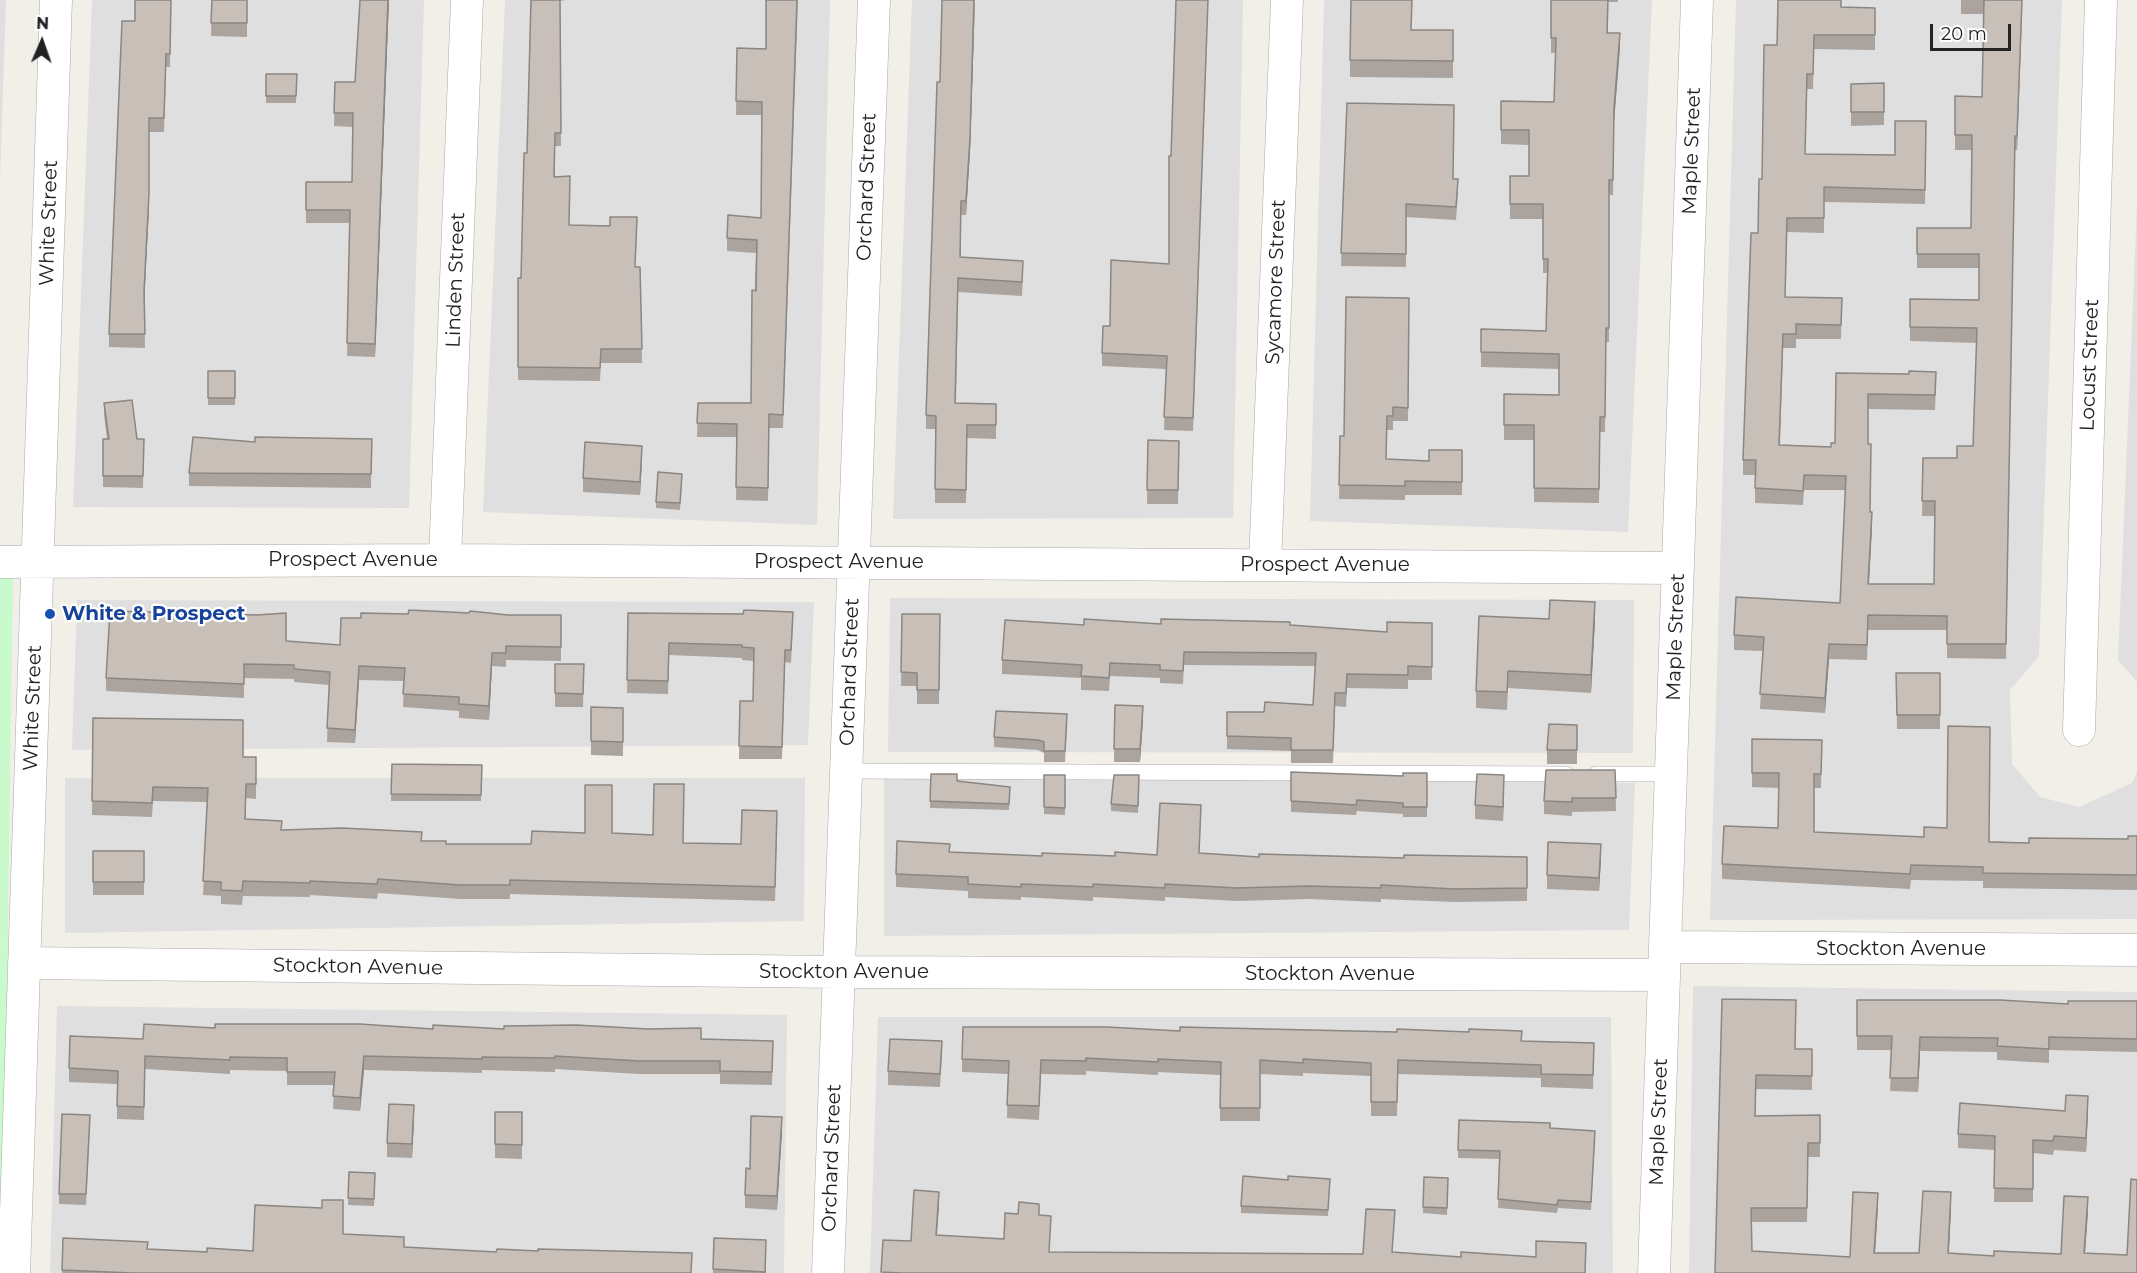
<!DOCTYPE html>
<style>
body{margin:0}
#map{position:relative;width:2137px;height:1273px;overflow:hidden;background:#f2efe9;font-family:Montserrat,sans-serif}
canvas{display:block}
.north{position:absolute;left:12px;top:12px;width:60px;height:60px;-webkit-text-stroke:4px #fff;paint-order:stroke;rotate:2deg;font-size:16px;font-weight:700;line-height:24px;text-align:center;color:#222}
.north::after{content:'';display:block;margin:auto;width:21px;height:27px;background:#222;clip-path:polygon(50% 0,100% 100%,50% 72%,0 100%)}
.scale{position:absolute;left:1930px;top:24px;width:81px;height:27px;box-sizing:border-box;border:3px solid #222;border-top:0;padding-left:8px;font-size:18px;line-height:21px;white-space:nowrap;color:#222;-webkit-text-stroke:4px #fff;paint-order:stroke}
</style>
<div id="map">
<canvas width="2137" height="1273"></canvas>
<div class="north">N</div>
<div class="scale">20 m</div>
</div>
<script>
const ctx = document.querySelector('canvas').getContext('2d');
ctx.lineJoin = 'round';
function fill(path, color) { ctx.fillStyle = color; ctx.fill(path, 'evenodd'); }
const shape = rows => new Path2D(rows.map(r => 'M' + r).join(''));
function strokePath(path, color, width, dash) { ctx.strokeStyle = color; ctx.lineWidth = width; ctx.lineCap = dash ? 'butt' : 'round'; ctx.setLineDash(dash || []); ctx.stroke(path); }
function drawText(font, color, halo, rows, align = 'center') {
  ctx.font = font + ' Montserrat,sans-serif'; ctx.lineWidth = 4.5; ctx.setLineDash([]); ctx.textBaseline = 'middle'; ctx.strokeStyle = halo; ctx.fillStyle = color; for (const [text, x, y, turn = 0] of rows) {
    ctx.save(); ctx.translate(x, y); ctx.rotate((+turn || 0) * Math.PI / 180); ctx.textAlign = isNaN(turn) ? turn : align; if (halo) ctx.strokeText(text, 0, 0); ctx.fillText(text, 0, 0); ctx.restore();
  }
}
const residential = shape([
 [0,0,6,0,0,179],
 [92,0,424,0,409,508,73,507],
 [505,0,830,0,817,525,483,512],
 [912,0,1243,0,1233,518,893,519],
 [1324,0,1652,0,1628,532,1310,521],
 [1736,0,2062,0,2039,656,2010,690,2012,764,2040,797,2079,807,2132,783,2137,772,2137,919,1710,920],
 [2137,205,2137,682,2118,660],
 [890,598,1634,600,1633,753,888,752],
 [77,600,814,602,808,745,72,750],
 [884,775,1635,783,1629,930,884,936],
 [65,778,805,778,804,921,65,933],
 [1693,986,2137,992,2137,1273,1689,1273],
 [57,1006,787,1015,784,1273,50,1273],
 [878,1017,1611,1017,1613,1273,870,1273]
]);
const park = shape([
 [0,578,13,578,3,1273,0,1273]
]);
const service = shape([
 [846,771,1566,774],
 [1596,774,1671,774]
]);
const minor = shape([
 [445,560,467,0],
 [0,562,445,560,1678,568],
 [1265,565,1287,0],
 [2079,730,2101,0],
 [1665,947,2137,950],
 [24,963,839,972,1664,975],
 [14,1273,56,0],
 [828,1273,874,0],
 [1654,1273,1697,0]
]);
const wall = shape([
 [171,0,170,67,166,67,164,132,149,132,149,207,144,301,145,348,109,347,109,334,135,21],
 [212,0,247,0,247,37,211,36],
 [360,0,389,0,375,357,347,356,350,223,306,223,306,182,352,182,353,127,334,126,335,82,355,82],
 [531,0,566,0,560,1,561,146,555,146,555,177,569,225,637,231,635,267,640,267,642,363,601,363,600,381,518,380,518,278,521,278,527,153],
 [798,0,783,428,769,428,768,501,736,500,737,437,697,437,698,403,751,403,756,253,727,251,727,238,761,218,762,115,736,115,737,48,766,49],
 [975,0,970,151,966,215,961,215,961,257,1023,274,1022,296,958,292,956,403,996,404,996,439,967,438,966,503,935,503,935,429,926,429,926,415,940,82],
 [1208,0,1193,431,1164,430,1166,369,1102,366,1102,353,1110,326,1169,264,1171,156],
 [1551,0,1618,0,1618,2,1608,2,1608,33,1620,47,1614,122,1613,195,1609,195,1609,342,1606,342,1605,432,1600,432,1599,503,1534,502,1534,440,1504,440,1504,394,1559,395,1559,369,1481,367,1481,329,1546,331,1547,273,1543,273,1543,219,1510,219,1510,176,1529,176,1529,145,1501,144,1501,101,1554,102,1556,53,1551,53],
 [1961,0,2022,0,2017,150,2015,150,2006,659,1947,658,1947,630,1868,630,1867,660,1829,659,1825,713,1760,709,1763,651,1734,650,1734,635,1840,603,1846,490,1804,490,1803,505,1755,503,1755,475,1743,475,1743,460,1762,179,1777,45,1841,7,1875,8,1875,50,1814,49,1813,89,1807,89,1805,154,1895,155,1926,121,1925,204,1824,202,1824,233,1787,232,1785,297,1842,298,1841,339,1796,339,1796,348,1783,348,1780,445,1831,447,1835,443,1836,373,1936,386,1935,410,1868,409,1868,444,1870,512,1872,527,1869,584,1934,584,1935,516,1922,516,1923,458,1957,458,1973,446,1977,343,1910,341,1910,299,1979,300,1979,268,1917,268,1917,228,1971,228,1972,150,1955,150,1955,96,1982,97,1984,14,1961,14],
 [1411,30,1453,30,1453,78,1350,77,1350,60],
 [266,74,297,74,296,103,266,103],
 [1884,83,1884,125,1851,126,1851,84],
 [1347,103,1453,179,1458,192,1456,220,1406,217,1406,267,1341,266],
 [1409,298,1408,421,1393,421,1393,430,1387,430,1386,459,1429,461,1462,450,1462,495,1405,495,1405,500,1339,499,1340,436,1344,436],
 [208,371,235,371,235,405,208,405],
 [104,403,137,439,144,439,143,488,103,487,103,439,107,439,104,415],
 [372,439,371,488,189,486,189,473],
 [1148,440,1179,441,1178,504,1147,504],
 [642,459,640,495,583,492,583,478],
 [682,481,680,510,656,508,656,502],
 [628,613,743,614,793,624,791,663,785,662,782,759,739,759,740,701,753,701,754,661,742,660,742,658,669,655,668,694,627,693],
 [902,614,940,614,939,704,917,704,917,686,901,686],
 [508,615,561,615,561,661,506,660,506,667,492,666,489,720,459,718,459,711,403,707,404,681,359,680,355,743,327,742,329,685,294,682,294,679,244,678,244,698,106,691,106,678,286,641,340,645,361,618],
 [1549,619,1595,620,1591,693,1508,688,1507,710,1476,708,1476,691],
 [1432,623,1432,680,1408,680,1408,689,1347,688,1346,707,1335,706,1333,763,1291,763,1291,751,1227,749,1227,712,1264,712,1313,705,1315,666,1184,665,1183,684,1160,683,1160,678,1110,676,1109,691,1081,690,1081,678,1002,674,1002,660,1084,625,1161,624,1290,625,1387,632],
 [555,664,584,664,583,707,555,707],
 [1896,673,1940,673,1940,729,1897,729],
 [1115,705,1143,719,1140,762,1114,762],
 [591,707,623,708,623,756,591,755],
 [93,718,243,757,256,757,256,799,246,798,246,819,282,830,422,841,446,844,531,844,612,833,683,843,741,844,777,825,775,901,510,894,510,899,460,899,378,893,377,899,310,895,310,897,243,896,242,905,221,904,221,896,203,895,207,802,153,801,152,817,92,815],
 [1067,724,1065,762,1044,762,1044,753,1038,750,994,747,994,737],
 [1577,725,1577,764,1547,764,1547,750],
 [1752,739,1822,740,1821,788,1814,788,1814,832,2029,843,2128,839,2137,836,2137,890,1983,888,1983,881,1911,880,1910,889,1722,879,1722,864,1778,828,1779,788,1752,787],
 [392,764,482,765,481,801,391,801],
 [1615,770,1616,811,1572,812,1572,816,1544,814,1544,801],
 [1291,772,1403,776,1427,773,1427,817,1403,817,1403,814,1357,811,1356,815,1291,812],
 [931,774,1010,793,1009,810,930,808],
 [1044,775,1065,775,1065,815,1044,814],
 [1139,775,1138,813,1111,811,1111,804],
 [1504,789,1503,821,1475,819,1475,805],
 [1201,818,1199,853,1259,857,1404,858,1527,857,1527,901,1454,902,1381,899,1381,902,1309,899,1237,901,1165,897,1165,901,1093,897,1093,901,1021,897,1021,900,968,898,968,891,896,887,896,874,950,852,1042,856,1115,856,1157,855],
 [93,851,144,851,144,895,93,895],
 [1601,858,1599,891,1547,889,1547,875],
 [1722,999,1796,1049,1812,1049,1812,1090,1756,1089,1755,1116,1820,1115,1820,1157,1808,1157,1807,1222,1751,1222,1752,1251,1850,1257,1878,1207,1875,1253,1919,1253,1951,1206,1949,1253,1994,1256,2061,1254,2088,1211,2085,1253,2137,1273,1715,1273],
 [1857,1000,2068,1004,2137,1001,2137,1052,2049,1050,2049,1063,1997,1060,1997,1052,1920,1051,1918,1092,1890,1091,1892,1050,1857,1050],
 [215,1028,433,1029,773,1041,772,1085,720,1084,720,1074,639,1074,555,1069,555,1072,482,1070,482,1073,364,1070,360,1111,333,1109,334,1085,287,1085,287,1071,230,1070,230,1074,145,1069,144,1120,117,1119,117,1084,69,1082,69,1068,143,1039],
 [1180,1031,1594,1043,1593,1089,1541,1087,1541,1078,1398,1074,1397,1116,1371,1116,1371,1076,1303,1073,1303,1076,1260,1074,1260,1121,1220,1121,1220,1075,1158,1072,1158,1075,1086,1071,1086,1075,1041,1074,1039,1120,1007,1118,1008,1074,962,1072,962,1059],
 [942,1055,940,1087,888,1085,888,1071],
 [2088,1110,2086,1152,2054,1150,2053,1155,2033,1153,2033,1202,1994,1202,1995,1150,1958,1148,1958,1134,2065,1111],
 [495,1112,522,1112,522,1159,495,1158],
 [414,1119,412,1158,387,1157,387,1143],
 [1459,1120,1550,1128,1595,1139,1591,1210,1558,1208,1557,1213,1498,1208,1499,1159,1458,1158],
 [90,1126,86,1205,59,1204,59,1194],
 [782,1131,777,1210,745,1208,745,1195,750,1169],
 [349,1172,375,1173,374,1206,348,1205],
 [1424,1177,1448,1178,1447,1215,1423,1213],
 [1330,1179,1328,1216,1241,1213,1241,1206,1288,1180],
 [343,1234,404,1247,692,1273,62,1273,63,1238,148,1249,207,1252,253,1251],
 [766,1254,766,1273,713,1273,713,1269]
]);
const shadedWall = shape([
 [388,0,389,0,375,357,375,344],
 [975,0,970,151,966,215,966,201],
 [2022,0,2022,15,2017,150,2017,136],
 [1620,33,1620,47,1614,122,1613,195,1614,108],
 [149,193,149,207,144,305,144,292],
 [642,446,642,459,640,495,640,482],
 [1872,512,1872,527,1868,599,1868,584],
 [1595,602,1595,620,1591,693,1591,675],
 [1829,644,1829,659,1825,713,1825,698],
 [492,653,492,666,489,720,489,706],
 [359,666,359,680,355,743,355,730],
 [1143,706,1143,719,1140,762,1140,749],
 [1504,775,1504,789,1503,821,1503,807],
 [1601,844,1601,858,1599,891,1599,878],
 [1920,1037,1920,1051,1918,1092,1918,1078],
 [364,1056,364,1070,360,1111,360,1098],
 [2088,1096,2088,1110,2086,1152,2086,1138],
 [414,1105,414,1119,412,1158,412,1144],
 [782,1117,782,1131,777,1210,777,1196],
 [939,1192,939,1206,936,1248,936,1235],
 [1951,1192,1951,1206,1948,1267,1948,1253],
 [1878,1193,1878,1207,1874,1267,1874,1253],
 [2088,1197,2088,1211,2084,1267,2084,1253]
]);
const building = shape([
 [135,0,171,0,170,54,166,54,164,118,149,118,149,193,144,292,145,334,109,334,122,21,135,21,135,0],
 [212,0,247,0,247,23,211,23,212,0],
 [360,0,388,0,375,344,347,343,350,210,306,210,306,182,352,182,353,113,334,113,335,82,355,82,360,0],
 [531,0,560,0,561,133,555,133,554,177,570,176,569,225,610,226,610,217,637,217,635,267,640,267,642,349,601,349,600,368,518,367,518,278,521,278,524,153,527,153,531,0],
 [766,0,797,0,783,415,769,414,768,488,736,487,737,424,697,423,698,403,751,403,752,290,756,291,757,240,727,238,728,215,761,218,762,102,736,101,737,48,766,49,766,0],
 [942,0,974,0,970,138,966,201,961,201,960,257,1023,261,1022,282,958,278,955,403,996,404,996,425,967,425,966,490,935,489,936,416,926,415,937,82,940,82,942,0],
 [1176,0,1208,0,1193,418,1164,417,1167,356,1102,353,1103,326,1110,326,1111,260,1169,264,1169,156,1171,156,1176,0],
 [1351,0,1412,0,1411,30,1453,30,1453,61,1350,60,1351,0],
 [1551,0,1608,0,1607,33,1620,33,1614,108,1613,180,1609,180,1609,328,1606,328,1605,417,1600,417,1599,489,1534,488,1534,425,1504,425,1504,394,1559,395,1559,354,1481,352,1481,329,1546,331,1548,259,1543,259,1543,204,1510,204,1510,176,1529,176,1529,130,1501,130,1501,101,1554,102,1556,38,1551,38,1551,0],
 [1778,0,1841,0,1841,7,1875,8,1875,35,1814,35,1813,74,1807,74,1805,154,1895,155,1895,121,1926,121,1925,190,1824,187,1824,218,1787,218,1785,297,1842,298,1841,325,1796,324,1796,334,1783,334,1779,445,1831,447,1831,443,1835,443,1836,373,1909,374,1909,371,1936,372,1935,395,1868,394,1868,444,1871,444,1870,512,1872,512,1868,584,1934,584,1935,501,1922,501,1923,458,1957,458,1957,446,1973,446,1977,328,1910,327,1910,299,1979,300,1979,254,1917,254,1917,228,1971,228,1972,135,1955,135,1955,96,1982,97,1984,0,2022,0,2017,136,2015,136,2006,644,1947,644,1947,616,1868,615,1867,645,1829,644,1825,698,1760,694,1764,637,1734,635,1736,597,1840,603,1846,476,1804,475,1803,491,1755,488,1756,460,1743,460,1751,233,1758,233,1759,179,1762,179,1764,45,1777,45,1778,0],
 [266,74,297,74,296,96,266,96,266,74],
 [1884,83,1884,112,1851,112,1851,84,1884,83],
 [1347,103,1454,105,1453,179,1458,179,1456,207,1406,204,1406,254,1341,253,1347,103],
 [1346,297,1409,298,1408,408,1393,407,1393,416,1387,416,1386,459,1429,461,1429,450,1462,450,1462,482,1405,481,1405,486,1339,485,1340,436,1344,436,1346,297],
 [208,371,235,371,235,398,208,398,208,371],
 [132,400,137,439,144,439,143,476,103,476,103,439,109,439,104,403,132,400],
 [193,437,255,442,255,437,372,439,371,474,189,473,193,437],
 [1148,440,1179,441,1178,490,1147,490,1148,440],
 [585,442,642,446,640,482,583,478,585,442],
 [658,472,682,474,680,503,656,502,658,472],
 [1550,600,1595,602,1591,675,1508,671,1507,692,1476,691,1479,616,1549,619,1550,600],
 [409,610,469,613,470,611,508,615,561,615,561,647,506,646,506,653,492,653,489,706,459,704,459,697,403,694,405,668,359,666,355,730,327,728,330,672,294,669,294,665,244,664,244,684,106,678,110,611,257,615,286,613,286,641,340,645,341,618,361,618,361,613,408,614,409,610],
 [744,610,793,612,791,650,785,650,782,747,739,746,740,701,753,701,754,648,742,647,742,645,669,643,668,681,627,680,628,613,743,614,744,610],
 [902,614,940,614,939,690,917,690,917,673,901,672,902,614],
 [1084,619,1161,624,1161,619,1290,622,1290,625,1387,632,1387,622,1432,623,1432,667,1408,666,1408,675,1347,674,1346,693,1335,693,1333,750,1291,750,1291,738,1227,736,1227,712,1264,712,1265,702,1313,705,1316,653,1184,652,1183,671,1160,670,1160,665,1110,663,1109,678,1081,676,1082,665,1002,660,1005,620,1084,625,1084,619],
 [555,664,584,664,583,694,555,693,555,664],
 [1896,673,1940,673,1940,715,1897,715,1896,673],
 [1115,705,1143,706,1140,749,1114,749,1115,705],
 [591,707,623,708,623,742,591,741,591,707],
 [996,711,1067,714,1065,751,1044,751,1044,742,1038,740,994,737,996,711],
 [93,718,243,720,243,757,256,757,256,784,246,784,245,819,282,821,281,830,342,828,422,832,421,841,446,841,446,844,531,844,532,831,585,833,585,785,612,785,612,833,653,835,654,784,684,784,683,843,741,844,742,810,777,811,775,887,510,880,510,885,460,885,378,879,377,884,310,881,310,883,243,881,242,891,221,890,221,882,203,881,208,788,153,787,152,803,92,801,93,718],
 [1549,724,1577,725,1577,750,1547,750,1549,724],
 [1948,726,1990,727,1989,842,2029,843,2029,838,2128,839,2128,836,2137,836,2137,875,1983,873,1983,867,1911,865,1910,874,1722,864,1724,826,1778,828,1779,773,1752,773,1752,739,1822,740,1821,774,1814,774,1814,832,1924,837,1924,827,1947,828,1948,726],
 [392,764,482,765,481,795,391,794,392,764],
 [1546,770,1615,770,1616,798,1572,798,1572,802,1544,801,1546,770],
 [1291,772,1403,776,1403,773,1427,773,1427,807,1403,807,1403,803,1357,800,1356,805,1291,801,1291,772],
 [931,774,957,774,957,781,1010,787,1009,804,930,801,931,774],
 [1477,774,1504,775,1503,807,1475,805,1477,774],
 [1044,775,1065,775,1065,808,1044,807,1044,775],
 [1114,775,1139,775,1138,806,1111,804,1114,775],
 [1160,803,1201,805,1199,853,1259,857,1259,854,1404,858,1404,855,1527,857,1527,888,1454,889,1381,885,1381,888,1309,886,1237,888,1165,884,1165,888,1093,884,1093,887,1021,884,1021,887,968,884,968,877,896,874,897,841,950,844,949,852,1042,856,1042,853,1115,856,1115,852,1157,855,1160,803],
 [1548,842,1601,844,1599,878,1547,875,1548,842],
 [93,851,144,851,144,882,93,882,93,851],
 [1722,999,1796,1000,1795,1049,1812,1049,1812,1076,1756,1075,1755,1116,1820,1115,1820,1143,1808,1143,1807,1208,1751,1208,1752,1251,1850,1257,1853,1192,1878,1193,1874,1253,1919,1253,1923,1191,1951,1192,1948,1253,1994,1256,1994,1251,2061,1254,2064,1196,2088,1197,2084,1253,2127,1255,2131,1179,2137,1180,2137,1273,1715,1273,1722,999],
 [1857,1000,2000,1000,2068,1004,2068,1001,2137,1001,2137,1039,2049,1037,2049,1049,1997,1046,1998,1038,1920,1037,1918,1078,1890,1078,1892,1036,1857,1036,1857,1000],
 [144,1024,215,1028,215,1024,360,1024,433,1029,433,1025,504,1029,504,1026,576,1025,648,1029,701,1028,701,1039,773,1041,772,1072,720,1071,720,1061,639,1061,555,1056,555,1058,482,1057,482,1059,364,1056,360,1098,333,1096,335,1072,287,1072,287,1058,230,1057,230,1060,145,1056,144,1107,117,1106,118,1071,69,1068,70,1036,143,1039,144,1024],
 [963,1027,1107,1027,1180,1031,1180,1027,1397,1032,1397,1029,1469,1032,1469,1029,1522,1031,1521,1041,1594,1043,1593,1075,1541,1074,1541,1065,1398,1060,1397,1102,1371,1102,1371,1063,1303,1059,1303,1063,1260,1060,1260,1108,1220,1108,1221,1062,1158,1059,1158,1062,1086,1058,1086,1061,1041,1060,1039,1106,1007,1105,1009,1061,962,1059,963,1027],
 [890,1039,942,1041,940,1074,888,1071,890,1039],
 [2066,1095,2088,1096,2086,1138,2054,1136,2053,1141,2033,1140,2033,1189,1994,1188,1995,1136,1958,1134,1960,1103,2065,1111,2066,1095],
 [389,1104,414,1105,412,1144,387,1143,389,1104],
 [495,1112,522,1112,522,1145,495,1144,495,1112],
 [62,1114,90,1115,86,1194,59,1194,62,1114],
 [751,1116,782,1117,777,1196,745,1195,746,1168,750,1169,751,1116],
 [1459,1120,1550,1123,1550,1128,1595,1131,1591,1202,1558,1200,1557,1205,1498,1199,1500,1151,1458,1150,1459,1120],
 [349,1172,375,1173,374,1199,348,1198,349,1172],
 [1243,1176,1288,1180,1288,1176,1330,1179,1328,1210,1241,1206,1243,1176],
 [1424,1177,1448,1178,1447,1208,1423,1207,1424,1177],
 [914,1190,939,1192,936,1235,1004,1239,1005,1213,1018,1214,1019,1202,1039,1204,1039,1215,1051,1216,1049,1252,1363,1254,1366,1209,1395,1210,1392,1252,1461,1257,1461,1252,1536,1257,1536,1241,1586,1243,1585,1273,902,1273,881,1272,883,1240,911,1241,914,1190],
 [322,1200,343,1200,343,1234,404,1237,404,1247,496,1252,497,1249,538,1251,538,1249,692,1253,691,1273,132,1273,62,1270,63,1238,148,1242,147,1249,207,1252,207,1248,253,1251,255,1205,322,1208,322,1200],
 [714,1238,766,1240,765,1272,713,1269,714,1238]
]);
const markers = [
 [50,614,6,"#1a4fb4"]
];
const streetNames = [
 ["Maple Street",1692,151,-88],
 ["Orchard Street",867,187,-88],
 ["White Street",49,223,-88],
 ["Linden Street",456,280,-88],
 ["Sycamore Street",1276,282,-88],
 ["Locust Street",2090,365,-88],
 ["Prospect Avenue",353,560],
 ["Prospect Avenue",839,562],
 ["Prospect Avenue",1325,565],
 ["Maple Street",1676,637,-88],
 ["Orchard Street",850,672,-88],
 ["White Street",33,708,-88],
 ["Stockton Avenue",1901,949],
 ["Stockton Avenue",358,967,1],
 ["Stockton Avenue",844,972],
 ["Stockton Avenue",1330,974],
 ["Maple Street",1659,1122,-88],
 ["Orchard Street",832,1158,-88]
];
const transitNames = [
 ["White & Prospect",62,614]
];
fill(residential, '#e0dfdf');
fill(park, '#c8facc');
strokePath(service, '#a9a9a9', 16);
strokePath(minor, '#a9a9a9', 33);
strokePath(service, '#fff', 15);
strokePath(minor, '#fff', 32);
fill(wall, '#aba49e');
fill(shadedWall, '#8b8681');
fill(building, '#c7bfb8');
strokePath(building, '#8b8681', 1.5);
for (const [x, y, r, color] of markers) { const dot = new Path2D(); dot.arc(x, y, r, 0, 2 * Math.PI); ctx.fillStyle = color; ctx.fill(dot); strokePath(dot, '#fff', 2); }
drawText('20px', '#222', '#fff', streetNames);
drawText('bold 20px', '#164399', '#fff', transitNames, 'left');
</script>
